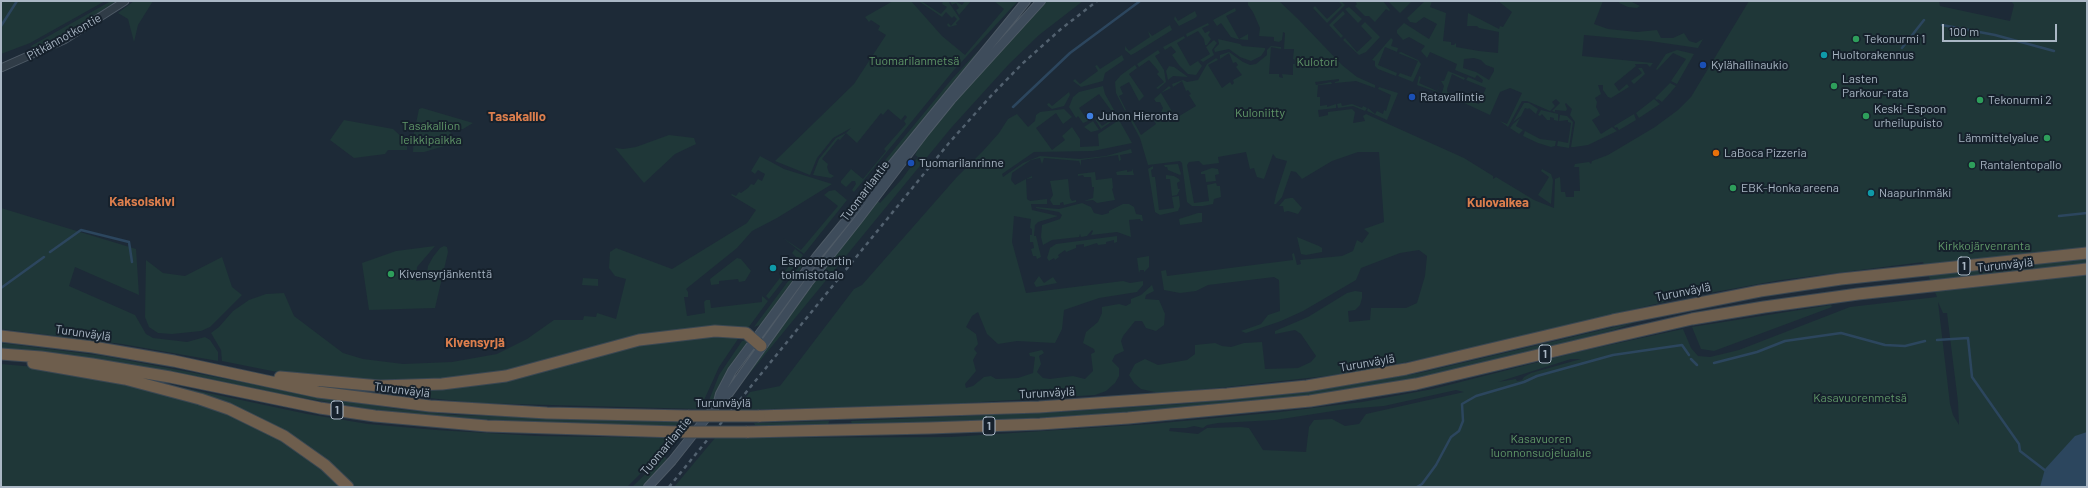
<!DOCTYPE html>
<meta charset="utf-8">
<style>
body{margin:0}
#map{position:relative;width:2088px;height:488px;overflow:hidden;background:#1d2a37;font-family:Barlow,sans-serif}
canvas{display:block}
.frame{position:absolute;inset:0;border:2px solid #aab7c5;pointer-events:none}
.scale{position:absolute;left:1942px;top:24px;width:115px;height:18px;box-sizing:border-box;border:2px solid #aab7c5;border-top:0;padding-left:5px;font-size:12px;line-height:14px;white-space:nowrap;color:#aab7c5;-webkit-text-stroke:3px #16212c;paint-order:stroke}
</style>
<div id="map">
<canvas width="2088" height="488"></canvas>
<div class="frame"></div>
<div class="scale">100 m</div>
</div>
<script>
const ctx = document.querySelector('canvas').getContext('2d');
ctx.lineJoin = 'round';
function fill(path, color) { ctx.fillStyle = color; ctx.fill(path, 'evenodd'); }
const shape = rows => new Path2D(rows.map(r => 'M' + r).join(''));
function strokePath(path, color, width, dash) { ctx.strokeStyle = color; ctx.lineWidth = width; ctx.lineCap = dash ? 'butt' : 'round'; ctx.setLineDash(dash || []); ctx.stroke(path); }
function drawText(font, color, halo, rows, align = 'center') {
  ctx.font = font + ' Barlow,sans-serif'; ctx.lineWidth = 4; ctx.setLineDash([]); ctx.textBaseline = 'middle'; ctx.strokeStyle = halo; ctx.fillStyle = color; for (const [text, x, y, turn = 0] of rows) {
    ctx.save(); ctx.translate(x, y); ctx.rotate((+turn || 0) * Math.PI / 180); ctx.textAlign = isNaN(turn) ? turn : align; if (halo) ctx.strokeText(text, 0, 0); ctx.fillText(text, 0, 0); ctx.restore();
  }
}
const green = shape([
 [1,1,105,1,30,43,1,54],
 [111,1,116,1,93,18,61,37,32,48,31,46],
 [134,1,153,1,138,25,134,42,128,19,118,13],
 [893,1,911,1,942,36,965,55,1004,9,994,1,1018,1,953,71,854,192,852,190,856,184,855,181,852,181,846,187,841,183,841,181,851,169,863,179,886,151,884,149,906,124,904,121,907,117,905,115,901,120,888,109,883,115,881,113,857,143,846,133,840,140,838,139,822,159,828,164,827,167,829,173,834,176,831,178,813,175,819,159,836,138,846,133,851,128,833,138,817,158,810,175,775,161,854,84,886,35,878,30,880,26,871,20,869,22,865,17],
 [921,1,941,14,947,7,942,4,943,1,948,1,960,19,956,23,957,25,949,27,947,25,948,23,951,26,957,19,954,16,952,18,946,12,942,17,920,2],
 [950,1,955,1,962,5,965,1,971,1,959,15,956,10,959,8,956,3,952,5],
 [1044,1,1083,1,1039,35,1009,64,951,128,736,390,821,270,877,200,880,203,902,179,918,157,915,155,924,138,943,114],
 [1248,1,1279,1,1298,19,1342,65,1357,77,1375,85,1375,88,1356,81,1335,83,1335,82,1339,81,1339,79,1315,82,1316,85,1331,82,1332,84,1318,85,1317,97,1320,97,1320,106,1327,105,1327,107,1336,104,1336,108,1318,110,1319,117,1328,115,1328,112,1352,109,1355,112,1353,123,1365,121,1363,116,1366,114,1464,158,1493,176,1493,179,1496,177,1534,200,1554,208,1555,179,1560,177,1561,192,1565,192,1566,197,1574,197,1574,191,1580,191,1579,167,1574,167,1575,164,1589,162,1591,164,1592,161,1608,155,1655,127,1678,110,1691,97,1749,1,1939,1,1940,6,2010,21,2014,5,2011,1,2087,1,2087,487,674,487,715,438,951,437,1151,424,1280,412,1362,402,1433,389,1582,351,1683,329,1691,348,1698,356,1710,357,1739,350,1850,307,1937,297,1923,262,1781,280,1681,298,1451,353,1377,368,1326,376,1227,387,1159,393,1141,389,1134,383,1129,375,1135,364,1145,359,1158,365,1187,360,1195,354,1195,345,1215,343,1222,346,1231,347,1244,343,1262,342,1265,369,1298,368,1311,362,1316,356,1301,334,1295,330,1275,334,1275,331,1308,317,1347,293,1355,291,1362,292,1362,298,1360,305,1355,310,1348,311,1349,322,1370,320,1371,308,1406,308,1417,303,1425,276,1427,256,1419,250,1400,253,1361,268,1356,280,1303,311,1281,321,1246,333,1241,331,1261,324,1268,315,1280,311,1279,280,1274,277,1208,285,1196,291,1180,293,1164,290,1161,271,1166,270,1167,276,1293,260,1292,254,1294,253,1297,265,1301,264,1300,260,1342,256,1353,251,1357,240,1362,243,1369,233,1364,229,1384,222,1379,152,1358,152,1332,161,1302,179,1296,172,1291,171,1282,197,1276,204,1274,204,1276,195,1287,161,1276,158,1273,154,1264,179,1257,177,1254,168,1250,169,1246,152,1218,157,1219,163,1203,165,1199,161,1189,162,1187,165,1194,203,1209,201,1207,185,1216,183,1217,186,1220,186,1221,197,1214,199,1213,204,1203,206,1192,206,1187,202,1182,163,1180,161,1148,165,1140,138,1128,116,1130,115,1141,135,1156,124,1153,118,1160,115,1163,108,1160,102,1156,102,1154,99,1169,86,1171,88,1161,93,1176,118,1196,106,1189,95,1191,94,1188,90,1186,91,1182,81,1173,87,1172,84,1183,80,1187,82,1198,80,1207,64,1216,58,1218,60,1208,65,1222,88,1230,82,1232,85,1234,83,1233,80,1242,75,1236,67,1238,65,1236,62,1233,63,1229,53,1220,59,1220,55,1229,52,1243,62,1250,65,1256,64,1267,55,1267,50,1271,46,1281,47,1281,49,1271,47,1269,74,1279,74,1279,77,1283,78,1282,74,1293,75,1293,64,1295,64,1295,60,1293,59,1294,49,1284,49,1285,33,1283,32,1282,40,1279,42,1274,41,1274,37,1259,36,1260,28,1253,12,1248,5],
 [1938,302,1943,313,1947,313,1958,402,1959,425,1953,415,1950,404],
 [1571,359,1581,359,1531,373,1524,377,1522,380,1517,381,1516,379,1498,382],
 [1456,390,1464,392,1366,414,1359,424,1345,426,1332,419,1314,420,1309,427,1306,452,1263,450,1249,428,1241,427,1207,428,1198,434,1169,431,1170,428,1186,428,1194,426,1203,428,1207,425,1218,423,1275,420,1346,409,1384,406],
 [1338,1,1341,1,1345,5,1327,23,1313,8,1315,6,1327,19,1342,5],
 [1355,1,1383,1,1390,10,1389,11,1386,9,1375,22,1369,16,1365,16,1355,6,1357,4],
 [1388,1,1412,1,1400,13],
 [1425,1,1432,1,1430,7,1446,13,1443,41,1451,42,1451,45,1454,45,1456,43,1456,47,1479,51,1498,53,1499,32,1479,28,1477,26,1467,26,1468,13,1499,29,1500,26,1503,27,1512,12,1498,1,1497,3,1494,1,1603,1,1594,24,1608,29,1637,32,1657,30,1661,38,1673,38,1684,33,1689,41,1696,43,1703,39,1698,48,1650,41,1584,35,1582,56,1653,63,1650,67,1647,64,1635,64,1636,66,1614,84,1619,91,1627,84,1629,87,1611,98,1608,97,1603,90,1603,85,1598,85,1601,94,1595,98,1597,102,1596,107,1600,115,1592,120,1601,134,1612,127,1617,131,1588,145,1574,147,1571,147,1575,122,1570,115,1572,109,1566,103,1565,104,1567,109,1566,111,1555,110,1555,112,1552,111,1560,103,1556,99,1552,102,1555,106,1550,111,1527,101,1522,101,1508,127,1500,121,1507,124,1522,93,1510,88,1500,92,1490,115,1462,102,1463,99,1479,104,1486,88,1466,80,1468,77,1482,83,1483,80,1477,75,1475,78,1455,70,1457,64,1430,52,1427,58,1421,51,1425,46,1409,37,1403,40,1397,33,1397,30,1404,23,1429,39,1437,24,1424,17,1416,23,1410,22,1407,18],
 [1474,58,1481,60,1486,65,1494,68,1494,71,1489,80,1476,72,1463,68,1464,59],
 [1620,1,1630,1,1640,6,1637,8,1628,7,1619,3],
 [1349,7,1362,19,1358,23,1345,9],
 [1235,8,1236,11,1226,16,1239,39,1248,34,1248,40,1237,39,1231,37,1221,23,1217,26,1213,20],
 [1195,11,1197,16,1195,18,1179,26,1174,19,1175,16,1178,21],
 [1343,11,1345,14,1333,25,1343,36,1341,38,1329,25],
 [1365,22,1380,37,1366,52,1359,55,1343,40,1345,38,1357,52,1372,38,1361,26],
 [1208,23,1209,25,1202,28,1205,33,1209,31,1210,32,1208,35,1211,39,1207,45,1205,45,1204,39,1198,31,1187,37,1186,34],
 [1170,25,1172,30,1135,53,1131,55,1125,50,1125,46,1129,51,1150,37,1148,31,1152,36],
 [1184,36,1185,38,1177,43,1190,66,1198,61,1202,66,1196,75,1188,74,1179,65,1172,55,1176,52,1171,46,1165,50,1163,47],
 [1391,38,1393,40,1391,46,1398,48,1397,52,1385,47,1378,65,1397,73,1396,76,1378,69,1375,66,1375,61,1372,60],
 [1218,39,1240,44,1242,46,1265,48,1265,50,1261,56,1251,61,1240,57,1229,49,1215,52,1214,49,1219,44],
 [1214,40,1217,43,1212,50,1214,55,1203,62,1200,60,1210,54,1206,47],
 [1158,50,1160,53,1155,56,1164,70,1166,82,1158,89,1156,88,1164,82,1157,74,1159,72,1156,68,1149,60,1139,67,1137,64],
 [1677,50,1694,54,1677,84,1671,81,1686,59,1673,53,1657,70,1656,69,1666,54],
 [978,51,958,81,869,187,867,186,868,181,952,79],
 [1401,52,1418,60,1421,64,1413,82,1398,76,1400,73,1411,77,1418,61,1398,53],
 [1122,55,1124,60,1105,73,1103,81,1081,87,1073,81,1075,79,1080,84,1098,71,1095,66,1097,65,1100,69],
 [1135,65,1137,68,1129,74,1144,96,1139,101,1129,82,1120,87,1123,94,1119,96,1126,110,1125,111,1116,93,1115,82,1121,75],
 [1169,66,1174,67,1188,77,1173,76,1168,80,1166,71],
 [1638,68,1642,68,1645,74,1634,84,1631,81,1642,73],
 [1448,71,1465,78,1464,80,1452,74,1447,89,1447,92,1462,98,1461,101,1442,93,1444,86,1441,81,1444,81],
 [1419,76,1421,77,1419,83,1437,91,1440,84,1437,92,1417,85],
 [1670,83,1676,86,1671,92,1662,102,1658,99,1657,100,1655,98],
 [1103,86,1105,94,1118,117,1101,129,1095,119,1096,118,1102,126,1116,117,1099,94,1079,108,1088,121,1083,123,1078,116,1076,118,1069,107,1073,97,1079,92],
 [1379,87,1398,93,1387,120,1367,111,1368,108,1375,114,1377,111,1383,114,1384,110,1386,111,1391,95,1378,89],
 [1069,92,1070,95,1064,106,1052,109,1048,106,1047,104,1049,103,1052,106],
 [1654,99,1660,104,1639,118,1636,113],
 [1341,103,1342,106,1352,104,1362,108,1363,106,1367,108,1365,111,1353,106,1338,108,1337,104],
 [1524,103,1529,103,1538,109,1536,114,1529,108,1528,109,1525,108,1521,116,1513,122],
 [422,108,473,123,463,129,451,131,450,136,454,141,448,145,424,152,413,152,414,133,419,109],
 [1064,109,1072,117,1063,124,1056,113,1036,128,1052,150,1065,140,1062,136,1072,127,1080,139,1080,147,1099,146,1098,134,1119,120,1132,143,1093,151,1034,152,1002,174,1003,177,1023,163,1040,156,1080,159,1106,156,1131,149,1132,153,1120,155,1121,160,1119,161,1118,155,1081,160,1081,166,1079,161,1044,158,1042,164,1040,158,1031,160,1012,173,1011,180,1015,185,1026,179,1032,176,1032,178,1026,179,1027,199,1030,201,1047,199,1047,204,1031,204,1032,210,1058,216,1038,222,1035,225,1034,236,1036,236,1041,257,1037,259,1036,256,1033,256,1031,249,1034,248,1033,242,1030,242,1030,235,1032,235,1032,229,1030,228,1031,219,1014,216,1012,242,1026,293,1123,281,1130,283,1143,281,1143,285,1137,292,1099,298,1064,310,1062,329,1055,343,1017,341,998,344,987,334,978,312,972,316,966,327,976,334,978,344,974,349,977,353,973,360,976,371,965,384,966,388,973,386,984,377,991,376,996,379,1018,378,1033,373,1035,357,1030,356,1029,353,1042,350,1044,353,1039,356,1041,364,1037,372,1043,378,1050,379,1073,376,1085,379,1093,371,1091,354,1095,352,1094,349,1083,343,1086,332,1098,322,1102,313,1102,307,1119,304,1126,306,1131,303,1131,299,1141,295,1152,285,1154,291,1146,295,1145,299,1159,300,1165,314,1164,325,1156,331,1146,328,1142,321,1135,321,1123,336,1121,341,1124,351,1115,355,1112,361,1119,368,1119,376,1115,383,1106,391,1095,395,948,404,736,410,750,392,780,386,854,289,862,285,956,178,983,151,999,133,1008,119,1017,114,1028,127,1035,121,1036,115,1040,112],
 [1541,110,1558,114,1558,121,1554,120,1554,118,1550,117,1550,120,1547,120,1542,114,1540,116,1538,115],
 [1634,114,1636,120,1619,130,1617,127,1615,128,1614,126],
 [1560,115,1567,116,1573,122,1569,148,1557,146,1558,141,1568,143,1571,123,1568,122,1568,120,1559,121],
 [1520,118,1516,126,1523,130,1519,134,1510,128,1513,124],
 [344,120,393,129,407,142,407,150,388,150,385,154,354,158,330,140],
 [1093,121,1099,130,1091,132,1084,127],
 [1525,131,1540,139,1556,141,1555,146,1551,147,1538,143,1523,136],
 [669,135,694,138,696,144,675,154,644,183,615,148,623,149,636,147],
 [760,156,784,169,832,184,777,218,752,231,737,248,686,289,688,292,688,297,684,297,687,316,705,313,704,302,706,300,710,300,711,308,762,302,762,296,768,301,748,328,711,327,543,361,485,375,414,382,366,382,277,372,222,361,221,350,211,333,219,327,233,311,249,300,266,294,284,293,294,316,343,353,363,359,403,364,452,362,497,354,527,339,554,320,583,320,584,316,596,317,597,313,616,319,626,279,615,276,609,268,610,252,616,248,672,269,747,223,756,210,731,195,732,194,736,196,739,192,741,193,748,188,751,184,754,185,758,179,762,181,765,174,758,170,755,174,751,171],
 [1178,164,1181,174,1180,175,1168,170,1167,167,1165,167,1164,165],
 [1153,166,1153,169,1151,170,1152,177,1155,177,1159,210,1174,208,1172,197,1179,196,1180,206,1178,211,1160,215,1155,212,1148,169],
 [1132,168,1134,175,1117,175,1116,172,1127,170,1127,172,1132,171],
 [1212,168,1218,169,1219,174,1215,175,1216,181,1206,182,1205,174,1201,174,1201,172],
 [1542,169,1551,174,1553,180,1551,204,1538,195,1549,177,1541,171],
 [1095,172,1096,180,1112,178,1113,188,1112,189,1115,200,1097,203,1093,200,1084,201,1093,198,1094,187,1092,187,1091,177,1084,177,1083,175,1078,176,1078,174],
 [1166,175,1174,176,1179,179,1180,181,1177,183,1178,189,1180,189,1177,195,1172,196,1170,179,1166,179],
 [1068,179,1070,198,1072,201,1076,200,1076,202,1064,205,1063,202,1060,203,1060,205,1053,205,1050,200,1053,195,1050,181],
 [835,190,847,200,804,254,783,238,801,250,838,206,824,195,829,191],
 [1290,198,1293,198,1302,208,1298,214,1288,211,1284,212,1283,206,1279,206,1285,199],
 [1082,203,1091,207,1094,213,1102,215,1109,213,1109,211,1123,204,1129,204,1134,207,1136,214,1142,215,1143,221,1141,221,1140,219,1129,220,1131,237,1117,232,1091,235,1093,231,1092,230,1087,236,1081,237,1080,234,1079,237,1052,240,1043,245,1041,237,1042,225,1060,219,1062,215,1059,212,1036,208,1036,207,1059,209],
 [1,208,136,249,139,295,75,267,69,286,135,315,146,334,153,338,187,342,205,337,210,340,218,352,218,361,122,344,1,329],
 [1198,213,1202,213,1202,222,1180,225,1179,219],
 [840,234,826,255,763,338,763,334,802,279],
 [1117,236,1117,242,1114,243,1114,240,1106,242,1106,244,1098,245,1097,243,1084,247,1084,244,1076,245,1076,248,1066,252,1065,250,1058,255,1059,257,1055,260,1054,258,1049,261,1047,258,1050,248,1056,244],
 [1297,237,1319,246,1322,248,1322,252,1306,255,1301,254],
 [435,246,417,267,416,281,426,280,428,266,433,257,440,248,444,246,447,247,448,252,435,308,369,310,362,263,396,251],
 [795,249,803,255,769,299,766,296,796,257,792,253],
 [1149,256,1149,267,1144,272,1144,270,1140,270,1139,273,1137,258],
 [222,257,232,287,242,295,210,327,201,331,172,334,158,333,149,327,145,317,146,260,163,273,185,276],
 [737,258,741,259,751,271,745,281,739,282,738,279,719,281,719,284,711,285,710,279],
 [801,264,802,266,796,278,762,324,754,327],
 [1039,276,1044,283,1053,277,1057,283,1036,287,1034,283],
 [583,278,598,279,598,286,582,285],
 [1831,305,1832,307,1714,351,1701,349,1692,327],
 [1636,322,1614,330,1538,350,1421,378,1302,397,1120,413,997,420,852,425,851,421,1060,412,1182,404,1301,393,1420,373],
 [700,335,740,336,719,367,700,409,476,403,401,395,357,388,463,387,622,348],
 [746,340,747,343,730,367,711,405,706,408,719,375,742,341],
 [1,343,104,356,338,400,397,409,455,415,680,422,680,425,677,426,590,425,524,422,396,413,278,394,103,360,1,348],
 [1,364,35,367,115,381,177,397,230,414,282,441,326,472,342,487,1,487],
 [175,386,307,414,368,424,436,430,537,436,676,438,627,487,352,487,322,459,175,388],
 [829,421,828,426,760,426,755,425,754,423],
 [664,456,667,459,642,487,632,487]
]);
const water = shape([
 [2087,432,2087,487,2040,487,2045,469,2075,436]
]);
const stream = shape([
 [1942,25,1995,35,2054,51],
 [1,26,17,1],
 [1902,48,1924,20],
 [1013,107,1070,53,1140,1],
 [2059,216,2087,213],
 [50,252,81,230,129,242,132,262],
 [1,288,44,257],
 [1937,340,1968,338,1972,377,2019,444,2020,451,2046,471],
 [1691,359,1697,365],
 [1714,363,1757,352,1785,341,1841,333,1885,345,1905,346,1925,341],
 [1417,487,1422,484,1436,465,1451,437,1459,431,1463,421,1462,404,1476,396,1524,382,1537,376,1613,355,1682,345,1689,355]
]);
const tertiary = shape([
 [1,68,64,40,125,1]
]);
const secondary = shape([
 [718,402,720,394,732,371,817,256,1026,1],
 [648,487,672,461,718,403,729,393,808,283,858,220,925,132,951,100,1041,1]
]);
const motorway = shape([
 [1,336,93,347,174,361,318,392,430,406,547,413,688,416],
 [1,354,41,357,92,364,170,377,320,408,375,416,487,426,677,432],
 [33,363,125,379,200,399,229,409,284,436,325,465,348,487],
 [280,377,380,386,442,384,506,376,639,340,715,331,746,333,761,346],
 [759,416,1039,407,1227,394,1307,386,1406,369,1613,320,1760,291,1841,279,2087,253],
 [747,432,929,428,1040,424,1128,418,1310,401,1416,384,1618,336,1692,319,1764,307,1858,294,2087,269]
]);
const rail = shape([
 [669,487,949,143,989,98,1022,64,1061,29,1097,1]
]);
const motorwayBridge = shape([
 [688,416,759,416],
 [677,432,747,432]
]);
const markers = [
 [1856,39,4,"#2e9e5b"],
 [1824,55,4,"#0f9aa8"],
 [1703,65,4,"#1a4fb4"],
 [1834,86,4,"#2e9e5b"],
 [1412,97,4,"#1a4fb4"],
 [1980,100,4,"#2e9e5b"],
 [1090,116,4,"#3f7fe0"],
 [1866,116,4,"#2e9e5b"],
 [2047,138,4,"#2e9e5b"],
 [1716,153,4,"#e8710a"],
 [911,163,4,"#1a4fb4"],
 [1972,165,4,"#2e9e5b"],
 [1733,188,4,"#2e9e5b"],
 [1871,193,4,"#0f9aa8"],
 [773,268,4,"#0f9aa8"],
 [391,274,4,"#2e9e5b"]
];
const shields = [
 [1964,266,12],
 [1545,354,12],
 [337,410,12],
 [989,426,12]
];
const shieldNames = [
 ["1",1964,266],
 ["1",1545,354],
 ["1",337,410],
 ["1",989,426]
];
const streetNames = [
 ["Pitkännotkontie",64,37,-29],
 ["Tuomarilantie",865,191,-53],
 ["Turunväylä",2005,265,-6],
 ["Turunväylä",1683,292,-11],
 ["Turunväylä",83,333,8],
 ["Turunväylä",1367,363,-10],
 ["Turunväylä",402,390,7],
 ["Turunväylä",1047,393,-3],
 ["Turunväylä",723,403],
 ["Tuomarilantie",666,446,-50]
];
const poiNames = [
 ["Tekonurmi 1",1864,39],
 ["Huoltorakennus",1832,55],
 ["Kylähallinaukio",1711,65],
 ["Lasten",1842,79],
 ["Parkour-rata",1842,93],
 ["Ratavallintie",1420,97],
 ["Tekonurmi 2",1988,100],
 ["Keski-Espoon",1874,109],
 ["urheilupuisto",1874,123],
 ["Juhon Hieronta",1098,116],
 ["Lämmittelyalue",2039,138,"right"],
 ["LaBoca Pizzeria",1724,153],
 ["Tuomarilanrinne",919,163],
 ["Rantalentopallo",1980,165],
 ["EBK-Honka areena",1741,188],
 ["Naapurinmäki",1879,193],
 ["Espoonportin",781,261],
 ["toimistotalo",781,275],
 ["Kivensyrjänkenttä",399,274]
];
const parkNames = [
 ["Tuomarilanmetsä",914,61],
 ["Kulotori",1317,62],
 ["Kuloniitty",1260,113],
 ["Tasakallion",431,126],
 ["leikkipaikka",431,140],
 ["Kirkkojärvenranta",1984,246],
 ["Kasavuorenmetsä",1860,398],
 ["Kasavuoren",1541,439],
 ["luonnonsuojelualue",1541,453]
];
const neighbourhoodNames = [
 ["Tasakallio",517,117],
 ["Kaksoiskivi",142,202],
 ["Kulovalkea",1498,203],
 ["Kivensyrjä",475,343]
];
fill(green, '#1f3738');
fill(water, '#2c465e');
strokePath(stream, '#2c465e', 2.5);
strokePath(tertiary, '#4e5a66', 9);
strokePath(secondary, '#4e5a66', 10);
strokePath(motorway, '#3b4752', 13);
strokePath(tertiary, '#303c47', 7);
strokePath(secondary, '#3e4c5b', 8);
strokePath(motorway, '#6e5e4d', 11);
strokePath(rail, '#52616f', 2.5, [4, 4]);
strokePath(motorwayBridge, '#3b4752', 13, []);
strokePath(motorwayBridge, '#6e5e4d', 11);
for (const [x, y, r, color] of markers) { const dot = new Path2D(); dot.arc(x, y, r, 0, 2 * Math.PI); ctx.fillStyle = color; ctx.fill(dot); strokePath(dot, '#16212c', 1.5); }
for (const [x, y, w] of shields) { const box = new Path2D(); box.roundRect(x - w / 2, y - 9, w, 18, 3); ctx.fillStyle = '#16212c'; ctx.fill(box); strokePath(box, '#aab7c5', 1); }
drawText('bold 11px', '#aab7c5', null, shieldNames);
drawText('12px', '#aab7c5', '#16212c', streetNames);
drawText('12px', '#aab7c5', '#16212c', poiNames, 'left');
drawText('12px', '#609768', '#16212c', parkNames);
drawText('bold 13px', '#dc7e4d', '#16212c', neighbourhoodNames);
</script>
